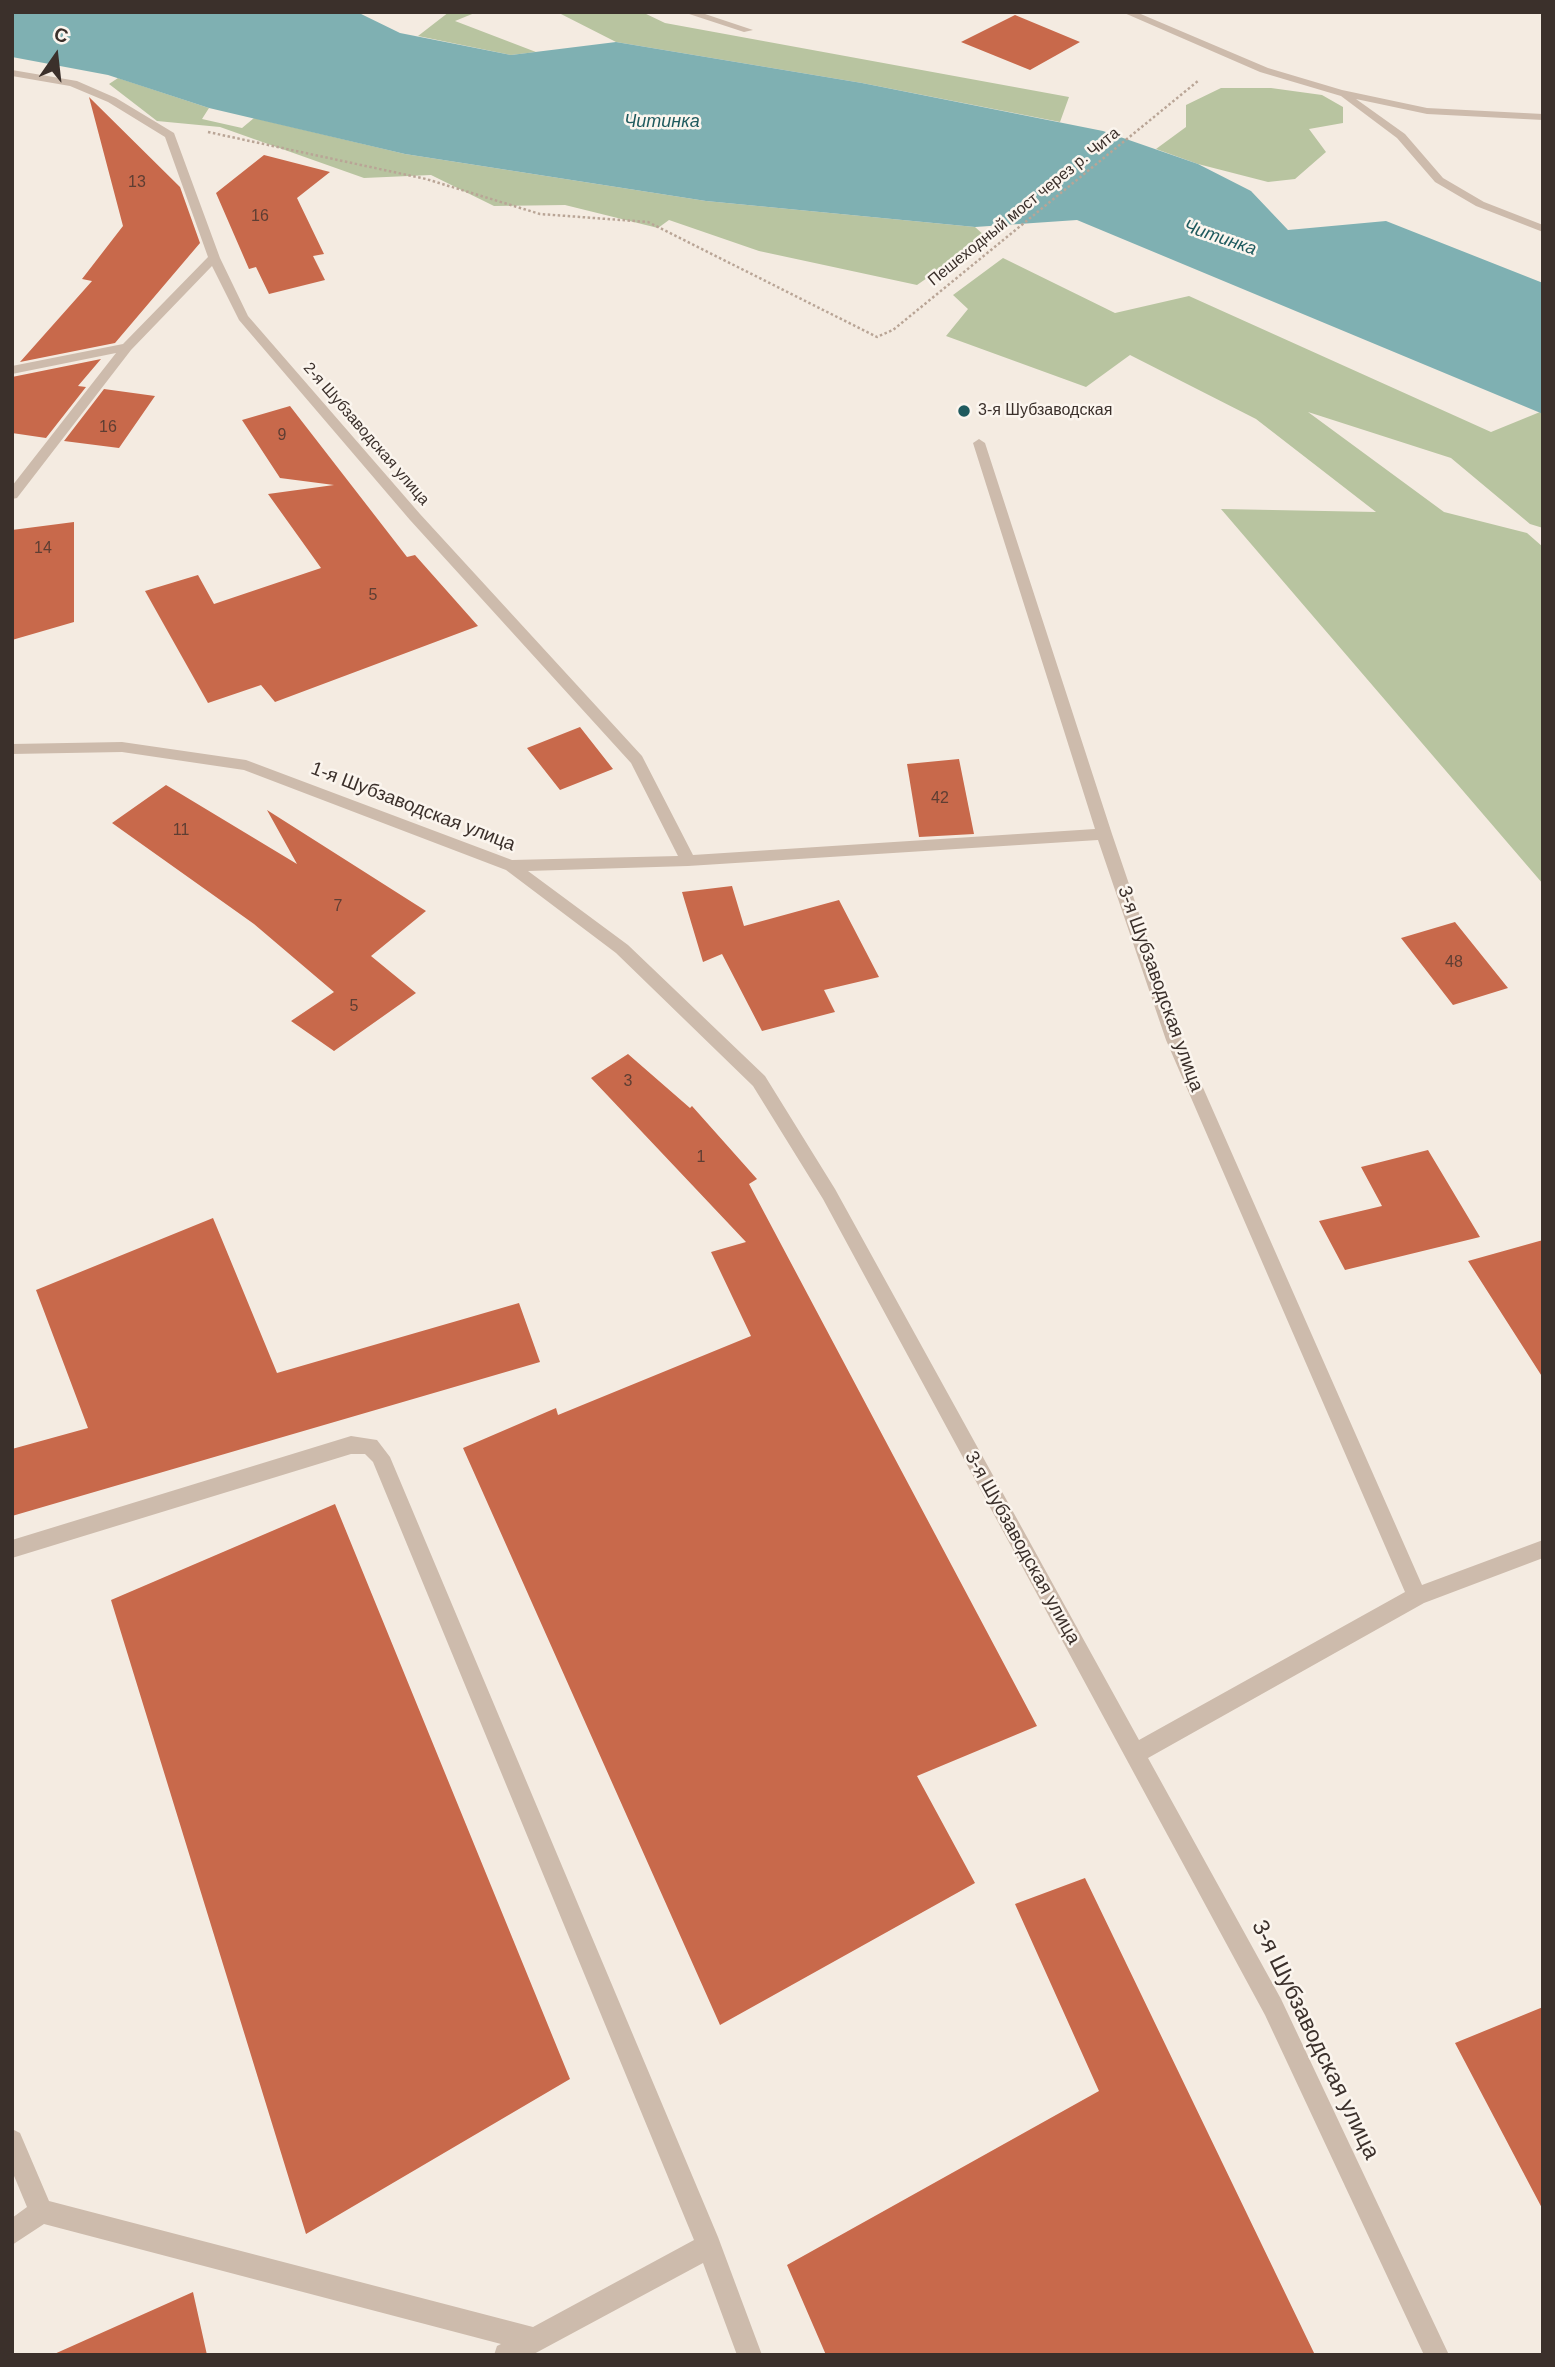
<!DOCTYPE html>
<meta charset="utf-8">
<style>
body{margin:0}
#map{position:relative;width:1555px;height:2367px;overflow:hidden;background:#f4ebe1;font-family:Arial,sans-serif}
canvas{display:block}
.frame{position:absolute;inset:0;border:14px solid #3b302b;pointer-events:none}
.north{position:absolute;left:21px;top:21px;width:70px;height:70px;-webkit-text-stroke:5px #fbf5ee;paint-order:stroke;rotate:14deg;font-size:19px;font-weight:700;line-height:28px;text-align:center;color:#3b302b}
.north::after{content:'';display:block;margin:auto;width:24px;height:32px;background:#3b302b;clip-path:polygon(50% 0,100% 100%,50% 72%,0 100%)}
</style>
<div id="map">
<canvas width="1555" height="2367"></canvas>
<div class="frame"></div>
<div class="north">С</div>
</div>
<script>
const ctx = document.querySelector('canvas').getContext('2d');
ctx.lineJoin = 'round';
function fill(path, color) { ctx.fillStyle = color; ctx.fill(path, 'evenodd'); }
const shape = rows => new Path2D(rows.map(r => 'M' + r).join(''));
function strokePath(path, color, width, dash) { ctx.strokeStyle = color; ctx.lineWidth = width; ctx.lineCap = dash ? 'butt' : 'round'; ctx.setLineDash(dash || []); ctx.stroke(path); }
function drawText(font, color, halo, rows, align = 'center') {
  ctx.font = font + ' Arial,sans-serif'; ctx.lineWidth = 5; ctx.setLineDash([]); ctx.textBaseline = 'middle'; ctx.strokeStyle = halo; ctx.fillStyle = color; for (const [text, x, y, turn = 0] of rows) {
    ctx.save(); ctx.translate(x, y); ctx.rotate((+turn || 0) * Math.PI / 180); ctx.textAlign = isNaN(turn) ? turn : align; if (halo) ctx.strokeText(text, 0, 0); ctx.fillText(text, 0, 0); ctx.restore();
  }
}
const green = shape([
 [449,12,477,12,455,21,536,52,511,55,418,36],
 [557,12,642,12,665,23,1069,97,1060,122,862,83,616,42],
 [118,78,209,108,202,119,242,128,254,118,405,154,706,201,975,227,986,237,917,285,759,251,669,220,658,228,565,205,494,206,431,175,364,178,220,127,157,121,109,84],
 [1221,88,1271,88,1322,95,1343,107,1343,123,1309,129,1326,152,1295,179,1268,182,1198,164,1156,149,1186,127,1186,105],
 [1003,258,1115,313,1189,296,1491,432,1540,412,1543,414,1543,528,1530,524,1451,458,1308,412,1444,512,1527,533,1543,547,1543,884,1221,509,1376,512,1256,419,1130,355,1086,387,946,336,968,309,953,295]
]);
const water = shape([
 [12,12,357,12,400,33,511,55,616,42,862,83,1103,131,1198,164,1251,191,1288,230,1386,221,1543,283,1543,414,1077,220,975,227,706,201,405,154,209,108,108,75,12,57]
]);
const building = shape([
 [1015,15,1080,42,1030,70,961,42],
 [89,97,180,187,200,243,115,343,20,362,92,281,82,279,123,226],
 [264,155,330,172,297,198,324,254,313,256,325,280,269,294,256,267,249,269,216,193],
 [101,359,78,386,86,387,46,438,12,433,12,377],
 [104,389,155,396,119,448,64,441],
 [290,406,407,557,415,555,478,626,275,702,261,685,208,703,145,591,198,575,214,604,321,568,268,494,334,485,280,478,242,420],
 [74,522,74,622,12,640,12,530],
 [580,727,613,769,560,790,527,748],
 [959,759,974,834,919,837,907,764],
 [166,785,297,864,267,810,426,911,371,956,416,993,334,1051,291,1021,334,992,254,924,112,823],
 [732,886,744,926,839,900,879,977,824,990,835,1012,762,1031,722,954,703,962,682,892],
 [1455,922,1508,988,1453,1005,1401,938],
 [628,1054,690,1108,692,1106,757,1179,749,1184,1037,1726,917,1776,975,1883,720,2025,463,1448,556,1408,558,1415,751,1336,711,1252,746,1242,591,1078],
 [1428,1150,1480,1237,1345,1270,1319,1221,1382,1206,1361,1167],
 [213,1218,277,1373,519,1303,540,1362,12,1516,12,1449,88,1428,36,1290],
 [1543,1240,1543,1378,1468,1261],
 [335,1504,570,2079,306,2234,111,1600],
 [1085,1878,1315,2355,826,2355,787,2265,1099,2091,1015,1904],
 [1543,2007,1543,2210,1455,2043],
 [193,2292,207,2355,52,2355]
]);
const path = shape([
 [208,132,426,179,540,214,648,222,877,337,893,330,1198,81]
]);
const minor = shape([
 [683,12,699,12,753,30,744,32,683,12],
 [1122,12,1136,12,1268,68,1342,90,1427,108,1543,114,1543,120,1427,114,1356,99,1405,134,1443,178,1484,202,1543,225,1543,232,1476,206,1435,182,1397,138,1341,96,1260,72,1122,12],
 [12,70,77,81,116,98,174,133,220,258,248,316,420,514,642,756,693,855,1095,829,973,443,979,439,985,443,1112,834,1182,1040,1422,1585,1543,1540,1543,1558,1424,1603,1148,1758,1281,1999,1449,2355,1424,2355,1265,2015,823,1199,753,1086,616,953,506,870,244,770,122,752,12,754,12,744,122,742,246,760,512,860,678,856,631,763,410,520,239,320,212,266,131,350,17,498,12,499,12,486,116,353,12,374,12,366,123,344,208,257,165,137,108,102,70,86,12,76,12,70],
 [1098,840,1166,1040,1405,1592,1139,1740,835,1189,765,1076,628,945,528,871,688,866,1098,840],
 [351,1436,377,1440,390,1457,718,2237,762,2355,737,2355,703,2263,532,2355,494,2355,497,2346,501,2344,44,2224,12,2245,12,2218,27,2207,12,2171,12,2129,20,2133,49,2201,533,2327,694,2240,373,1462,365,1454,351,1454,12,1558,12,1540,351,1436]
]);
const markers = [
 [964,411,7,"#1f5a5e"]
];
const numberNames = [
 ["13",137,183],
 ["16",260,217],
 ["16",108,428],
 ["9",282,436],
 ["14",43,549],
 ["5",373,596],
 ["42",940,799],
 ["11",181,831],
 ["7",338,907],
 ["48",1454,963],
 ["5",354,1007],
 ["3",628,1082],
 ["1",701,1158]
];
const farStreetnames = [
 ["Пешеходный мост через р. Чита",1024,207,-39],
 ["2-я Шубзаводская улица",366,434,49]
];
const farPoinames = [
 ["3-я Шубзаводская",978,411]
];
const farWaternames = [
 ["Читинка",662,122],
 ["Читинка",1220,238,19]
];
const streetNames = [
 ["1-я Шубзаводская улица",413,807,21],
 ["3-я Шубзаводская улица",1160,989,70],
 ["3-я Шубзаводская улица",1022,1548,61]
];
const nearStreetnames = [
 ["3-я Шубзаводская улица",1315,2040,64]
];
fill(green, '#b8c4a0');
fill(water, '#7fb0b2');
fill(building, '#c8694b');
strokePath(path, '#b9a596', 2.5, [2.5, 2.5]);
fill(minor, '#cdbbac');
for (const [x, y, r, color] of markers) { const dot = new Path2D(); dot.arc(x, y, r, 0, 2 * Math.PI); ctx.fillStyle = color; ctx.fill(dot); strokePath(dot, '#fbf5ee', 2.5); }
drawText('16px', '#5e3e33', null, numberNames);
drawText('16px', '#3b302b', '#fbf5ee', farStreetnames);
drawText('16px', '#3b302b', '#fbf5ee', farPoinames, 'left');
drawText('italic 18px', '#1f5a5e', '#fbf5ee', farWaternames);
drawText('19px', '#3b302b', '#fbf5ee', streetNames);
drawText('23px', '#3b302b', '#fbf5ee', nearStreetnames);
</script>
